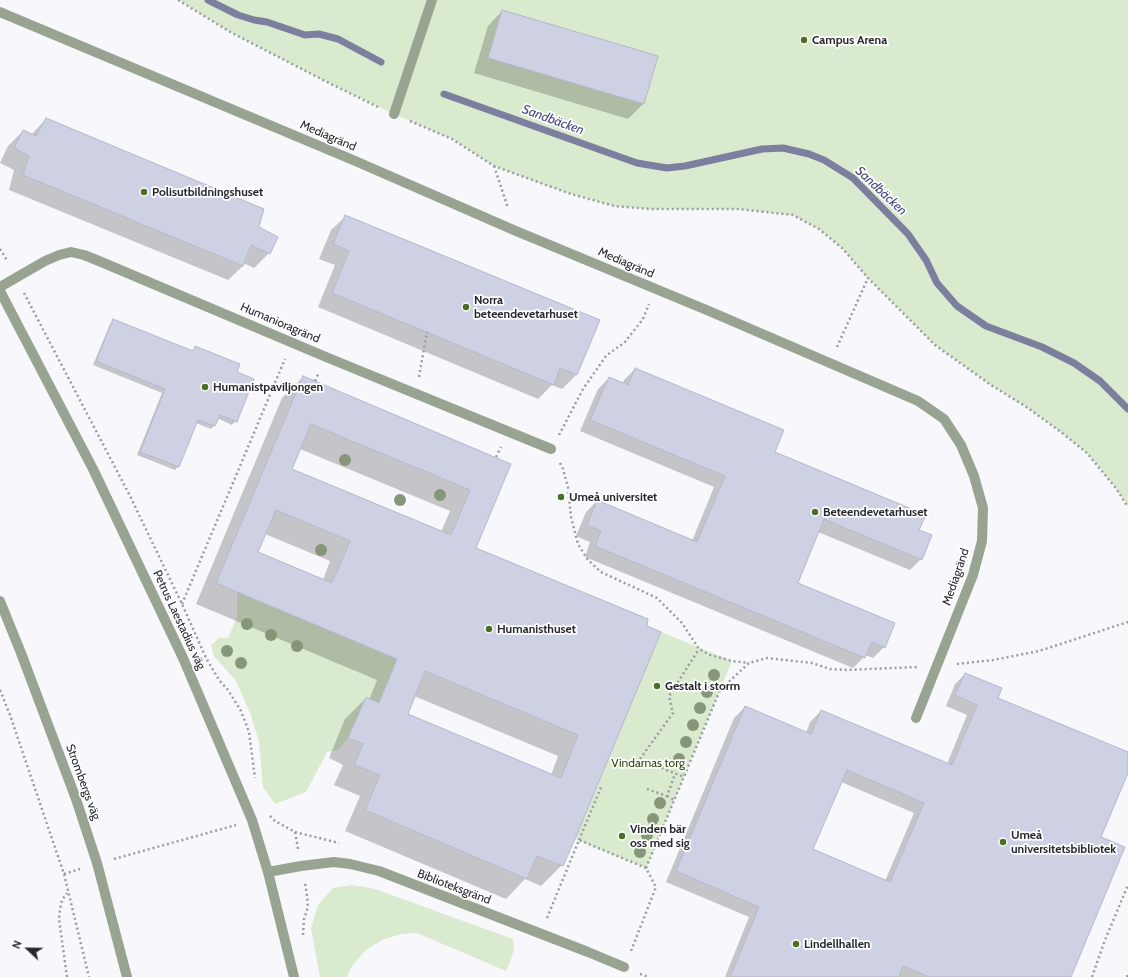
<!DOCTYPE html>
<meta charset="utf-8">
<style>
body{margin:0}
#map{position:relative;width:1128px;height:977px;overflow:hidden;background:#f7f7fc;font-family:Cabin,sans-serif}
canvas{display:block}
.north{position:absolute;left:8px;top:929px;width:40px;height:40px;-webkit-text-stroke:3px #fff;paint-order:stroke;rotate:292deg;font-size:11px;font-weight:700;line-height:16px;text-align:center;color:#282930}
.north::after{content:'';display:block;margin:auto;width:14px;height:18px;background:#282930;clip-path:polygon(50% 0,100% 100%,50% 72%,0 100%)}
</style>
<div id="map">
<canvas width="1128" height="977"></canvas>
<div class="north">N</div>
</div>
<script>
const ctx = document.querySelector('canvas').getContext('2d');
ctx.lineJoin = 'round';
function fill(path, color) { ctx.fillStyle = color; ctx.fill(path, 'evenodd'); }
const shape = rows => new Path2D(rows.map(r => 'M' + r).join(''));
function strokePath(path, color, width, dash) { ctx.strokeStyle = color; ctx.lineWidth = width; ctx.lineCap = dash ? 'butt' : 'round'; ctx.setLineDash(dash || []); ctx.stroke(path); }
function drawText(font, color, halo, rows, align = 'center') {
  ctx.font = font + ' Cabin,sans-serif'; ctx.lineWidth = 3.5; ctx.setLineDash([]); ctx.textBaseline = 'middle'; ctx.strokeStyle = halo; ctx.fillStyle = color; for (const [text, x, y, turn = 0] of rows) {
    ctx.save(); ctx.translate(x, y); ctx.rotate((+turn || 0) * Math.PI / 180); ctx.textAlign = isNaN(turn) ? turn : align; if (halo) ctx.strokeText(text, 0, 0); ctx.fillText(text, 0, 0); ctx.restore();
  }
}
const green = shape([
 [178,0,1128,0,1128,507,1115,487,1087,453,1061,432,1025,406,991,385,935,345,868,278,842,248,819,229,793,215,738,209,650,209,614,206,571,194,534,181,494,166,452,139,394,114,327,82,232,33],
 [237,592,397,659,379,703,366,697,348,738,338,750,327,752,306,792,275,804,263,787,259,742,251,715,236,681,214,656,211,645,219,638,228,638,237,617],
 [661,632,732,661,646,868,575,839],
 [352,885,375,889,513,939,514,951,506,971,417,933,401,934,382,940,366,950,352,966,347,977,320,977,311,928,318,905,333,888]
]);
const shadow = shape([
 [502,11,657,57,643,104,628,119,474,73,488,26],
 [46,119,257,227,269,253,254,268,243,263,243,266,228,280,9,190,14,170,0,163,8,146,23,131,31,135],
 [346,216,576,375,562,389,552,385,538,399,318,307,335,265,319,259,331,230],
 [114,320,192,352,196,347,236,373,236,421,232,425,217,418,214,426,211,429,196,423,178,467,175,470,137,455,162,393,93,365,110,324],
 [635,369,773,453,918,530,921,559,910,570,818,532,796,584,884,647,873,658,865,655,864,657,853,668,585,557,590,542,576,536,586,512,597,501,692,541,714,487,580,431,598,389,609,378,623,384,624,380],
 [303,377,510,464,475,549,647,620,562,865,541,886,525,879,506,899,345,831,360,796,334,785,343,765,329,758,345,719,366,698,369,700,377,680,196,604,282,398],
 [300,449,450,511,441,532,291,470],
 [265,534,330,561,323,580,257,552],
 [414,696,558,756,551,775,406,714],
 [965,674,997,698,1128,753,1128,770,1100,837,1070,977,725,977,749,917,666,882,734,718,745,707,806,733,810,722,821,711,947,764,967,715,946,706,955,684],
 [841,782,914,813,885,881,812,849]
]);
const stream = shape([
 [208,0,238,15,254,20,267,22,305,35,319,34,338,39,381,62],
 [444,94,637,163,667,168,685,166,762,149,783,148,809,154,824,160,853,178,908,234,926,260,937,283,957,306,986,326,1042,347,1074,363,1100,381,1128,409]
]);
const building = shape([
 [502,10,658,56,644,104,488,58,502,10],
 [46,118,264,209,259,227,278,237,270,254,251,245,243,266,23,175,29,156,14,148,23,130,36,136,46,118],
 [345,215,600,320,577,375,560,368,554,385,332,293,349,251,333,244,345,215],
 [113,319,193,351,195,346,240,364,237,372,254,379,237,422,220,415,215,426,198,420,179,467,140,452,165,389,96,361,113,319],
 [635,368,784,430,775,452,926,515,919,530,932,535,922,560,824,519,798,583,895,623,885,648,872,642,865,658,595,546,601,531,587,525,597,500,697,542,725,476,590,420,609,377,628,385,635,368],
 [303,376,511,464,476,548,648,619,647,626,661,632,575,839,563,866,537,856,527,879,365,810,380,775,354,765,363,744,348,738,366,697,379,703,397,659,216,583,303,376],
 [311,424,470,490,451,535,292,469,311,424],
 [276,510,350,541,332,583,258,552,276,510],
 [425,671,578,735,561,778,408,714,425,671],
 [965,673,1002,688,998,698,1128,752,1128,773,1101,837,1125,847,1071,977,929,977,903,966,899,977,730,977,759,907,676,871,745,706,811,734,821,710,952,765,977,705,955,695,965,673],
 [847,770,924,803,890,882,813,849,847,770]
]);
const path = shape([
 [178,0,232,33,327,82,378,107],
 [410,121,452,139,494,166,571,194,614,206,650,209,738,209,793,215,819,229,842,248,868,278,935,345,991,385,1025,406,1061,432,1087,453,1115,487,1128,507],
 [494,166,508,208],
 [0,249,8,262],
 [24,293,129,494,182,604,206,658,219,680,228,690,241,711,249,732,255,778],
 [837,347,868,278],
 [419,377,427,332],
 [315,381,319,372],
 [559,435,583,389,606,356,625,342,643,319,649,304],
 [496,457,501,447],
 [560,463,563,469,568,487,571,517,578,544,588,560,601,572,657,598,682,623,699,649,710,655,732,661,749,663],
 [182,604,285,359],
 [957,664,993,660,1039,651,1128,622],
 [0,690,10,715,64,874,89,977],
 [640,759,673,713,669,696,699,649],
 [657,766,684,777],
 [647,789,667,796,675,774],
 [667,796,674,800],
 [270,816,275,821,295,832,298,849],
 [295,832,339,843],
 [579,840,602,785],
 [114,859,236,825],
 [646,868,720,690,749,663,767,658,812,663,830,669,847,670,868,669,918,667],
 [64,874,80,869],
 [547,918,579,840,646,868,656,887,631,951],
 [303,935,304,919,308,907,307,896,305,883],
 [640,974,648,977],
 [67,977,59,919,60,909,62,900,67,893],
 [1092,977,1105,940,1128,885],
 [1127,977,1128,974]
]);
const service = shape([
 [0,12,353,160,516,231,709,311,918,401,944,419,961,445,974,476,983,508,982,541,973,575,916,718],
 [394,114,432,0],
 [0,287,45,261,59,255,71,252,84,255,99,261,326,357,551,449],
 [268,872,301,866,334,862,350,864,379,871,588,952,624,967]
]);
const minor = shape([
 [0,291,93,469,183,658,252,820,268,872,294,977]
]);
const tertiary = shape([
 [0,601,21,653,76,799,97,863,127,977]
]);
const trees = [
 [345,460],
 [440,495],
 [400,500],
 [321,550],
 [247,624],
 [271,635],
 [297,646],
 [227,651],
 [241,663],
 [714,675],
 [707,692],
 [700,708],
 [693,725],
 [686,742],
 [679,759],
 [660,803],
 [653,819],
 [647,835],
 [640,852]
];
const markers = [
 [804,40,4,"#4c6f28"],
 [144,192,4,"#4c6f28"],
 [466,307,4,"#4c6f28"],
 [205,387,4,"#4c6f28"],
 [561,497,4,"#4c6f28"],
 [815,512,4,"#4c6f28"],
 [489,629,4,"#4c6f28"],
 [657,686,4,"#4c6f28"],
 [622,836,4,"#4c6f28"],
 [1003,842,4,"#4c6f28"],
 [796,944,4,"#4c6f28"]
];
const poiNames = [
 ["Campus Arena",812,40],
 ["Polisutbildningshuset",152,192],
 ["Norra",474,300],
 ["beteendevetarhuset",474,314],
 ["Humanistpaviljongen",213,387],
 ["Umeå universitet",569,497],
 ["Beteendevetarhuset",823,512],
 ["Humanisthuset",497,629],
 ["Gestalt i storm",665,686],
 ["Vinden bär",630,829],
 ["oss med sig",630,843],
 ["Umeå",1011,835],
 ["universitetsbibliotek",1011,849],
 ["Lindellhallen",804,944]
];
const streetNames = [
 ["Mediagränd",328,136,23],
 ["Mediagränd",626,263,23],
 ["Humanioragränd",280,323,23],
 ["Mediagränd",956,577,-71],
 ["Petrus Laestadius väg",179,620,65],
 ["Strombergs väg",83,782,70],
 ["Biblioteksgränd",454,887,21]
];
const parkNames = [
 ["Vindarnas torg",648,763]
];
const waterNames = [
 ["Sandbäcken",553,120,20],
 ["Sandbäcken",881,191,43]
];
fill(green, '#daeacf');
fill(shadow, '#0003');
strokePath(stream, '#7d7f9f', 7);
fill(building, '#ced0e4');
strokePath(building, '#b5b7cb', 1);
strokePath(path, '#9a9ba1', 2.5, [2, 3]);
strokePath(service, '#99a391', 10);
strokePath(minor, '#99a391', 10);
strokePath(tertiary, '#99a391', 10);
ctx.fillStyle = '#879678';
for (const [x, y] of trees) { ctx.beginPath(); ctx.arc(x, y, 6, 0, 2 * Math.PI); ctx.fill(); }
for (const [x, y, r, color] of markers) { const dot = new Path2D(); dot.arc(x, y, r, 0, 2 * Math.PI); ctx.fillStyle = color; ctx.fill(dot); strokePath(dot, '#fff', 1.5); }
drawText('bold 12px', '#282930', '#fff', poiNames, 'left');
drawText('12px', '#282930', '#fff', streetNames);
drawText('12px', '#2c470c', '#fff', parkNames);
drawText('italic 13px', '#45447b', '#fff', waterNames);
</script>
